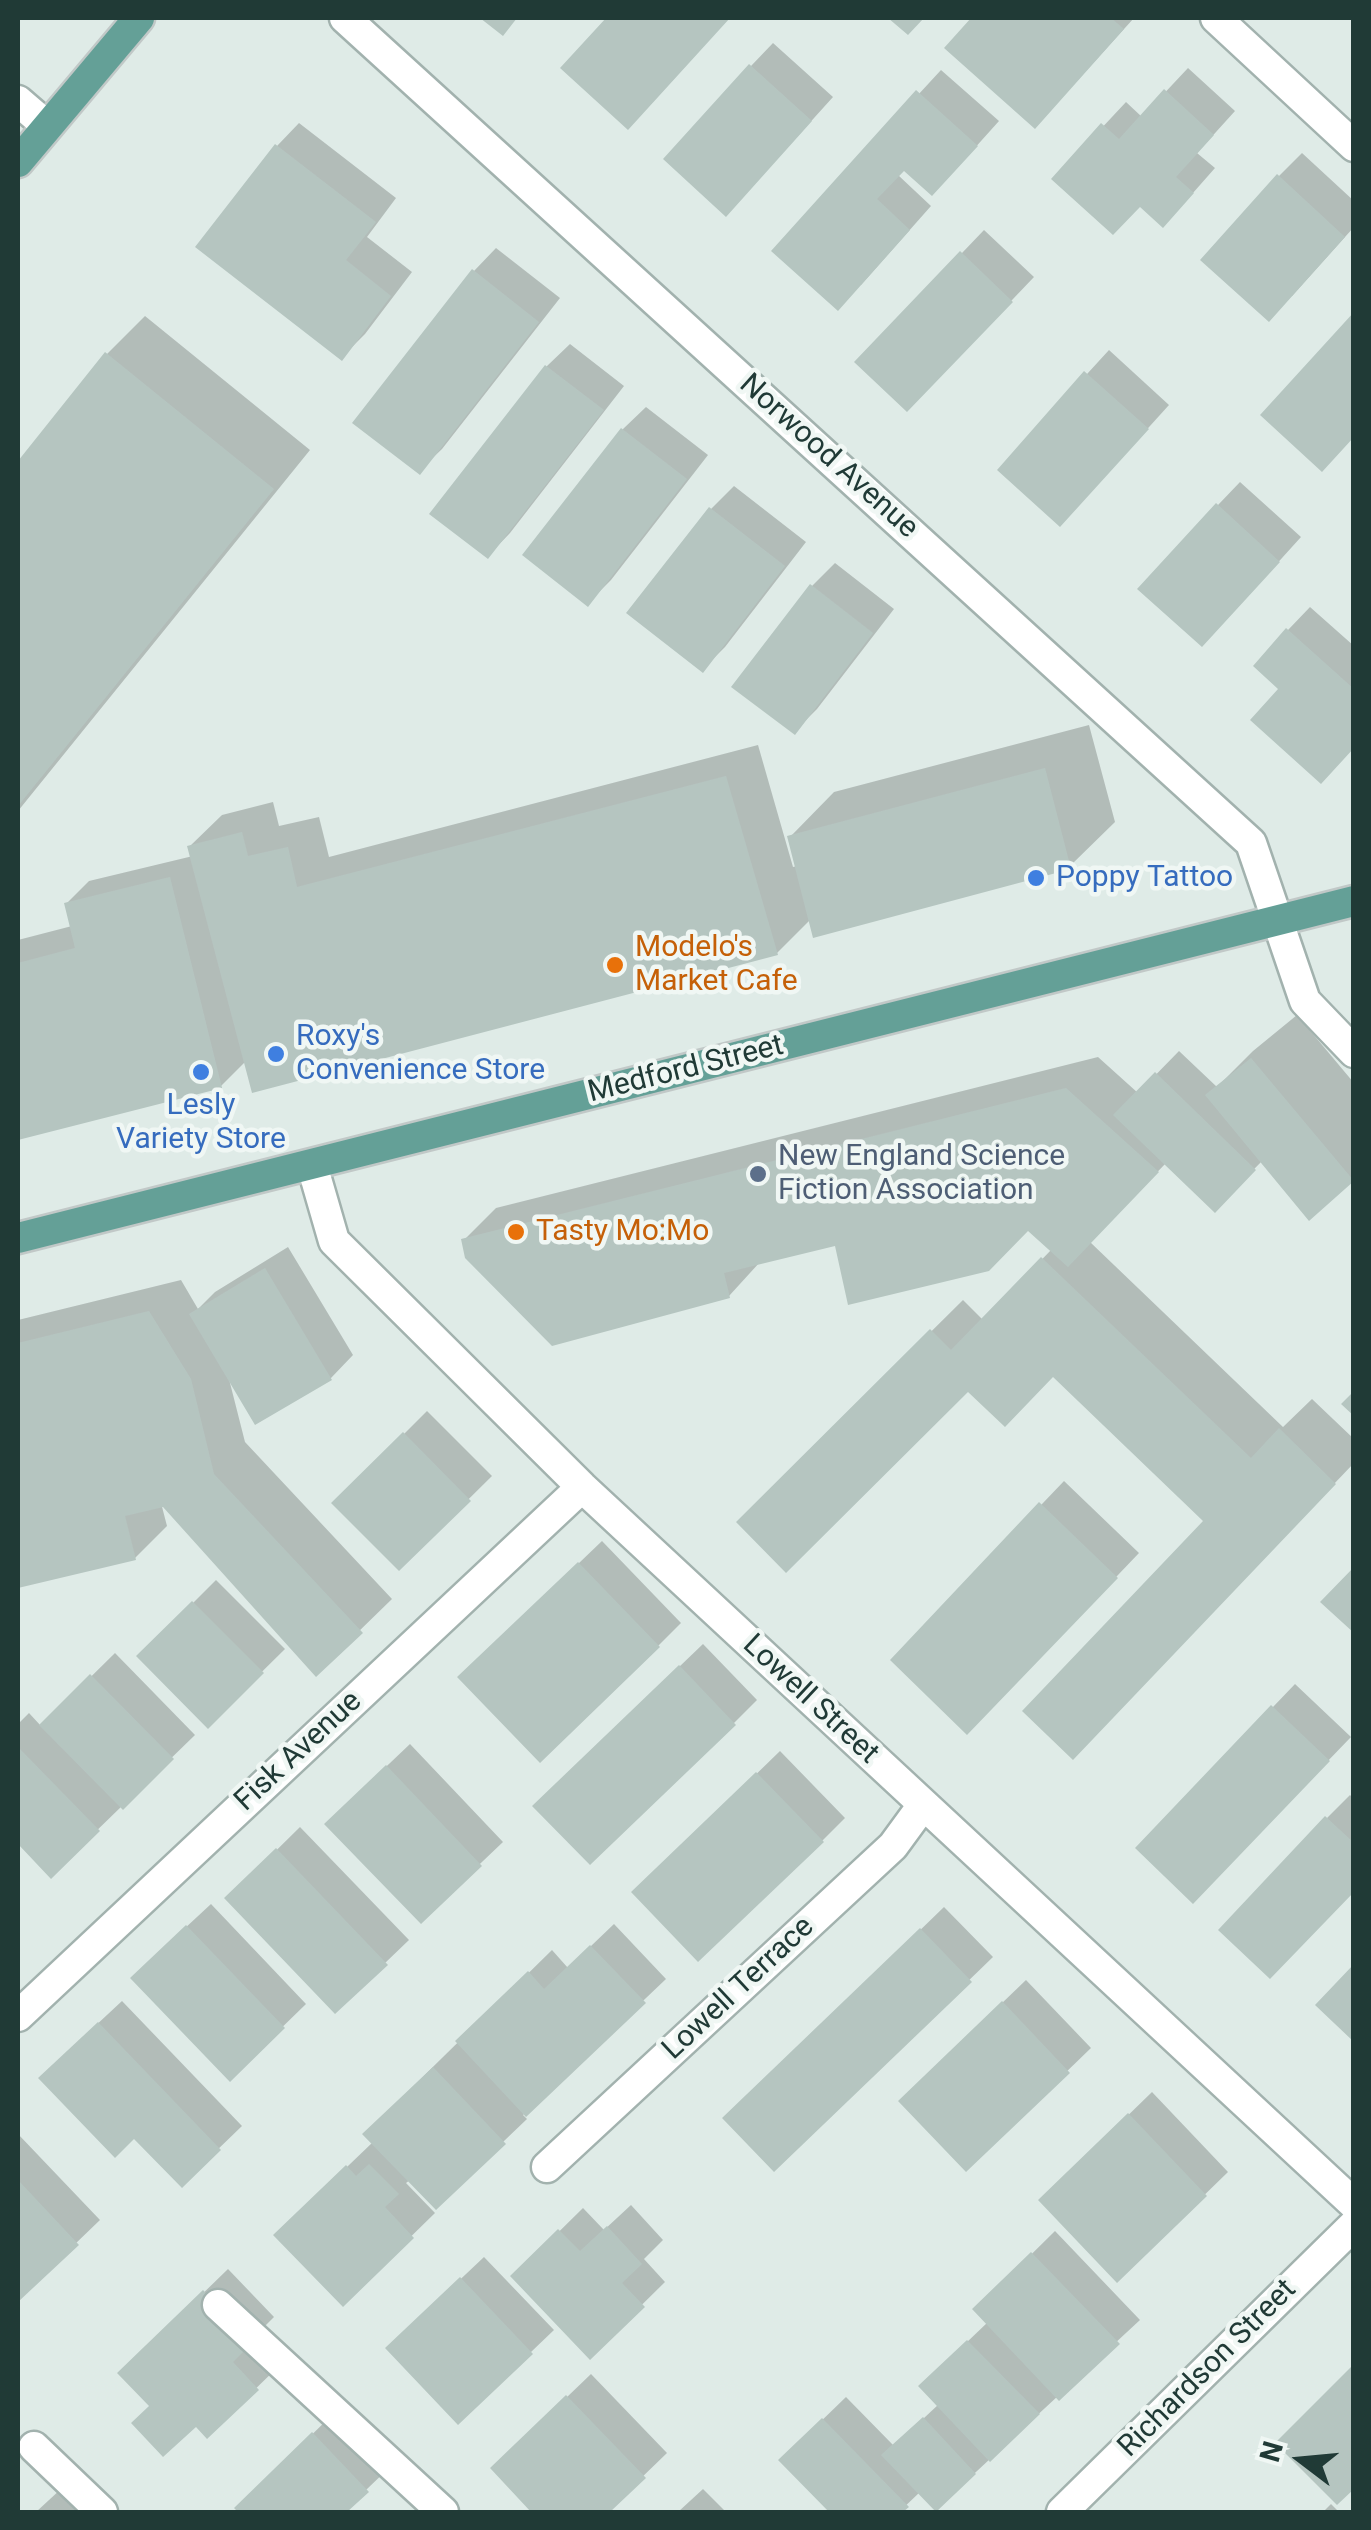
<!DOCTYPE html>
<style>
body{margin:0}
#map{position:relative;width:1371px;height:2530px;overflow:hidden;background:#dfebe7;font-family:Roboto,sans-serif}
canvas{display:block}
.frame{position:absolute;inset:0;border:20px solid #203a36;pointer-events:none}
.north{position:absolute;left:1251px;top:2410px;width:100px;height:100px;-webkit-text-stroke:8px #f0f7f4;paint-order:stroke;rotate:286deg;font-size:28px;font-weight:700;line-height:40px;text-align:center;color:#203a36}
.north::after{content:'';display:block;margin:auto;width:35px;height:45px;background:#203a36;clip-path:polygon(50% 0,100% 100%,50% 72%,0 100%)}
</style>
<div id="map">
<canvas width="1371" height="2530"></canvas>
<div class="frame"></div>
<div class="north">N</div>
</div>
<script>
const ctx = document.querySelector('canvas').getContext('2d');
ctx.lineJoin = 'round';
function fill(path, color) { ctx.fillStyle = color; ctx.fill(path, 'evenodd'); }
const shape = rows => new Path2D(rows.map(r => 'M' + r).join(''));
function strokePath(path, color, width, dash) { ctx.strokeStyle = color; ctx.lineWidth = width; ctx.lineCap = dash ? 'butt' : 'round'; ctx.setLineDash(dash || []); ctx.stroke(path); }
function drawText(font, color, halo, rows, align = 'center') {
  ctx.font = font + ' Roboto,sans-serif'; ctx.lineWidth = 9; ctx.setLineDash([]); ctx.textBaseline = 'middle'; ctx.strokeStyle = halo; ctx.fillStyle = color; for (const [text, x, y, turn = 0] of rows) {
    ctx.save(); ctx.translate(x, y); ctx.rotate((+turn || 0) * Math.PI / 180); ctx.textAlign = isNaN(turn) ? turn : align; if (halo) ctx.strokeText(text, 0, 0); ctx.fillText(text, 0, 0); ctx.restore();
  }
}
const shadow = shape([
 [609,18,729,18,651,104,564,68],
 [975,18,1134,18,1057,103,948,47],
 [773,43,833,97,749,190,751,66],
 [1188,68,1235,111,1197,153,1215,168,1185,202,1140,204,1054,179,1126,102,1142,117],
 [941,70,999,121,955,170,904,168,898,175,931,206,861,285,774,251],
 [299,123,396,198,367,237,412,272,365,334,342,357,277,146],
 [1302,153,1354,201,1354,227,1292,296,1279,176],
 [984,230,1034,277,930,386,962,253],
 [496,248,560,298,442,449,419,471,474,271],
 [145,316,310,450,18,811,18,465,107,354],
 [570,344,624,386,510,533,488,556,433,514,547,366],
 [1109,350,1169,405,1082,501,1000,469],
 [646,407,708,455,611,580,588,603,526,555,623,429],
 [1240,482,1301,537,1225,621,1218,505],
 [734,486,806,542,725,647,703,669,629,613,711,509],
 [835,563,894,609,817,709,794,732,734,686,812,586],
 [1310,607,1354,646,1354,747,1281,688,1288,630],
 [1089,725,1115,822,1070,866,811,919,777,953,246,1061,221,1086,18,1137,18,940,72,926,66,904,89,881,193,856,190,846,222,815,273,802,279,826,319,817,329,857,758,745,793,867,797,866,790,837,834,792],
 [1297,1015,1354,1083,1354,1180,1309,1218,1262,1161,1215,1209,1166,1163,1090,1242,1283,1427,1312,1399,1354,1439,1354,1463,1104,1725,1207,1520,1053,1375,968,1389,739,1522,963,1300,983,1320,1052,1249,1029,1228,837,1243,760,1262,729,1296,464,1240,496,1208,1098,1057,1138,1093,1179,1051,1217,1087,1253,1051],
 [288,1247,353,1355,331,1378,256,1422,229,1379,245,1442,392,1599,316,1673,160,1499,167,1526,135,1558,20,1585,18,1574,18,1320,181,1280,198,1309,215,1292],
 [427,1411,492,1476,399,1568,335,1503],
 [1064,1481,1139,1553,990,1709,893,1660],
 [602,1541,681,1623,658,1646,483,1655],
 [216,1580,285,1649,208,1725,140,1656],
 [703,1644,757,1700,734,1723,558,1783],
 [115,1653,195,1735,51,1875,18,1841,18,1724,29,1713,41,1726],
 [1295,1684,1351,1737,1215,1878,1138,1848],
 [410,1744,503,1842,421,1920,350,1801],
 [780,1751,845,1818,822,1841,635,1892],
 [1350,1795,1354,1799,1354,1890,1327,1818],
 [300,1827,409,1940,335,2011,228,1898],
 [211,1904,306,2004,230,2078,156,1955],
 [944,1907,993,1957,774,2169,749,2096],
 [614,1924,666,1979,523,2115,527,2119,436,2206,410,2180,406,2183,435,2213,343,2303,300,2212,373,2142,388,2111,552,1950,568,1968],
 [1026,1980,1091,2048,966,2169,924,2078],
 [122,2001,242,2126,182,2184,64,2055],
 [1152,2092,1228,2172,1117,2280,1041,2200],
 [18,2134,100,2220,19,2298,18,2296],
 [631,2205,663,2240,644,2259,665,2282,590,2356,514,2276,583,2208,604,2230],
 [1055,2231,1140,2320,936,2509,920,2492,899,2512,832,2512,781,2460,846,2397,894,2446,939,2404,944,2364,988,2322,975,2310],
 [484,2257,554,2330,531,2352,411,2326],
 [228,2269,274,2317,254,2337,280,2365,207,2436,196,2424,121,2373],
 [591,2374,667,2453,606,2512,535,2512,493,2468],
 [336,2411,390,2467,343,2512,241,2512,237,2508],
 [62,2488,85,2512,36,2512],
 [703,2489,726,2512,678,2512],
 [1331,2504,1339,2512,1323,2512]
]);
const building = shape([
 [480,18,517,18,503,36],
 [606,18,730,18,628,130,560,68],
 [888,18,924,18,908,35],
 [971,18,1111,18,1124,29,1035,129,944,48],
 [749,64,812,121,726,217,663,159],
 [1164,89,1214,135,1176,177,1194,193,1163,228,1140,207,1113,235,1051,179,1101,123,1119,139],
 [916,90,978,146,932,196,904,171,877,199,910,230,838,311,771,251],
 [275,144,376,222,346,260,391,296,342,361,195,247],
 [1277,174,1345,237,1269,322,1200,260],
 [960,251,1013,302,907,412,854,362],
 [472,269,539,322,420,475,352,423],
 [1354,312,1354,437,1322,472,1260,415],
 [105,352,274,489,18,806,18,461],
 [545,365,604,410,488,559,429,514],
 [1084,371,1149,429,1060,527,997,470],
 [621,428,687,479,588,607,522,555],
 [1216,503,1280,562,1202,647,1137,589],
 [709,507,785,566,703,673,626,613],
 [810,584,873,633,795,735,731,687],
 [1286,628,1354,689,1354,748,1321,784,1250,720,1278,689,1253,666],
 [1045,768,1071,869,813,938,787,836],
 [726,776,778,955,252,1093,187,846,242,832,248,856,288,847,297,887],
 [170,877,222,1088,18,1140,18,963,75,948,64,903],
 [1251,1058,1354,1181,1309,1221,1205,1095],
 [1155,1072,1256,1170,1215,1213,1113,1115],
 [1066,1088,1159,1172,1068,1267,1028,1231,989,1271,848,1305,835,1246,724,1273,730,1298,552,1346,465,1258,461,1239],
 [1041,1257,1251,1458,1279,1428,1336,1484,1073,1760,1022,1711,1203,1521,1053,1377,1005,1427,968,1392,786,1573,736,1522,930,1329,951,1350],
 [265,1268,332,1380,255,1425,189,1314],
 [149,1311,191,1379,214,1474,363,1633,316,1677,163,1507,125,1516,136,1560,18,1588,18,1343],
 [1354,1391,1354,1416,1341,1404],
 [403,1432,471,1501,399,1571,331,1503],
 [1039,1502,1118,1578,967,1735,890,1660],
 [578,1562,660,1647,540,1763,457,1677],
 [1354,1567,1354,1633,1320,1602],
 [192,1601,264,1673,208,1729,136,1656],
 [679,1665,736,1725,590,1865,532,1806],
 [90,1674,174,1759,123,1810,39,1725],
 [1271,1705,1330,1761,1193,1904,1135,1848],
 [18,1747,100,1831,51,1879,18,1844],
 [386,1765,482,1866,421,1924,324,1824],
 [756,1772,824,1842,698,1962,631,1892],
 [1325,1816,1354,1843,1354,1892,1270,1979,1218,1930],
 [276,1848,388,1965,335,2014,224,1898],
 [186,1925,285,2028,230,2082,130,1978],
 [920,1928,972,1982,774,2172,722,2118],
 [590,1945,646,2003,526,2117,455,2041,528,1971,544,1989],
 [1354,1964,1354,2042,1315,2005],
 [1002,2001,1070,2073,966,2172,898,2101],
 [98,2022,221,2150,182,2188,134,2139,115,2158,38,2078],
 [433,2067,506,2144,436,2210,362,2134],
 [1128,2113,1207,2196,1117,2283,1038,2200],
 [369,2164,399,2194,385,2207,414,2238,343,2307,273,2235,346,2165,356,2176],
 [18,2180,79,2245,18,2302],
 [607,2226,642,2264,622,2283,645,2307,590,2360,510,2276,558,2229,580,2251],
 [1031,2252,1120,2344,1059,2401,972,2309],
 [460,2277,533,2354,458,2425,385,2348],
 [203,2290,253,2342,233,2362,259,2390,207,2439,196,2427,163,2457,131,2423,149,2406,117,2373],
 [967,2340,1040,2414,990,2462,918,2386],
 [1354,2364,1354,2489,1337,2505,1275,2443],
 [566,2395,646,2478,610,2512,531,2512,490,2468],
 [923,2417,976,2474,936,2512,881,2455],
 [822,2418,909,2507,903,2512,829,2512,778,2460],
 [312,2432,369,2492,347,2512,238,2512,234,2508]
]);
const minor = shape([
 [345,18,1251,843,1305,1001,1354,1052],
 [1216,18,1354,146],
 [18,101,47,126],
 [312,1165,334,1241,582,1487,1354,2204],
 [18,2016,582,1487],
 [547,2167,893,1846,923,1805],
 [218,2305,443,2512],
 [34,2447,102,2512],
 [1062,2512,1354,2225]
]);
const major = shape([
 [18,162,139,18],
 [18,1238,1354,901]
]);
const markers = [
 [1036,878,10,"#3f7fe0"],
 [615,965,10,"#e8710a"],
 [276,1054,10,"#3f7fe0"],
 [201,1072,10,"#3f7fe0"],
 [758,1174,10,"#5c6f8a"],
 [516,1232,10,"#e8710a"]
];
const streetNames = [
 ["Norwood Avenue",828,457,42],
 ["Medford Street",686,1070,-14],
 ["Lowell Street",810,1700,43],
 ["Fisk Avenue",299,1752,-43],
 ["Lowell Terrace",739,1989,-43],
 ["Richardson Street",1208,2369,-45]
];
const shopNames = [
 ["Poppy Tattoo",1056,878],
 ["Roxy's",296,1037],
 ["Convenience Store",296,1071],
 ["Lesly",201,1106,"center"],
 ["Variety Store",201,1140,"center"]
];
const foodNames = [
 ["Modelo's",635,948],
 ["Market Cafe",635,982],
 ["Tasty Mo:Mo",536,1232]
];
const serviceNames = [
 ["New England Science",778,1157],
 ["Fiction Association",778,1191]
];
fill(shadow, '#0003');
fill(building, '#b5c5c0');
strokePath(minor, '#a2b2ae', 35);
strokePath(major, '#c1c8c7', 35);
strokePath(minor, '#fff', 30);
strokePath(major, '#64a097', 30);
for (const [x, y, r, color] of markers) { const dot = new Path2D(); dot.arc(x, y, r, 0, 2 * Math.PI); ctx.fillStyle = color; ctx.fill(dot); strokePath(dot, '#f0f7f4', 4); }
drawText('30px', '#203a36', '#f0f7f4', streetNames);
drawText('30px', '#366cbe', '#f0f7f4', shopNames, 'left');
drawText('30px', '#c56008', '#f0f7f4', foodNames, 'left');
drawText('30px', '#4e5e75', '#f0f7f4', serviceNames, 'left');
</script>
